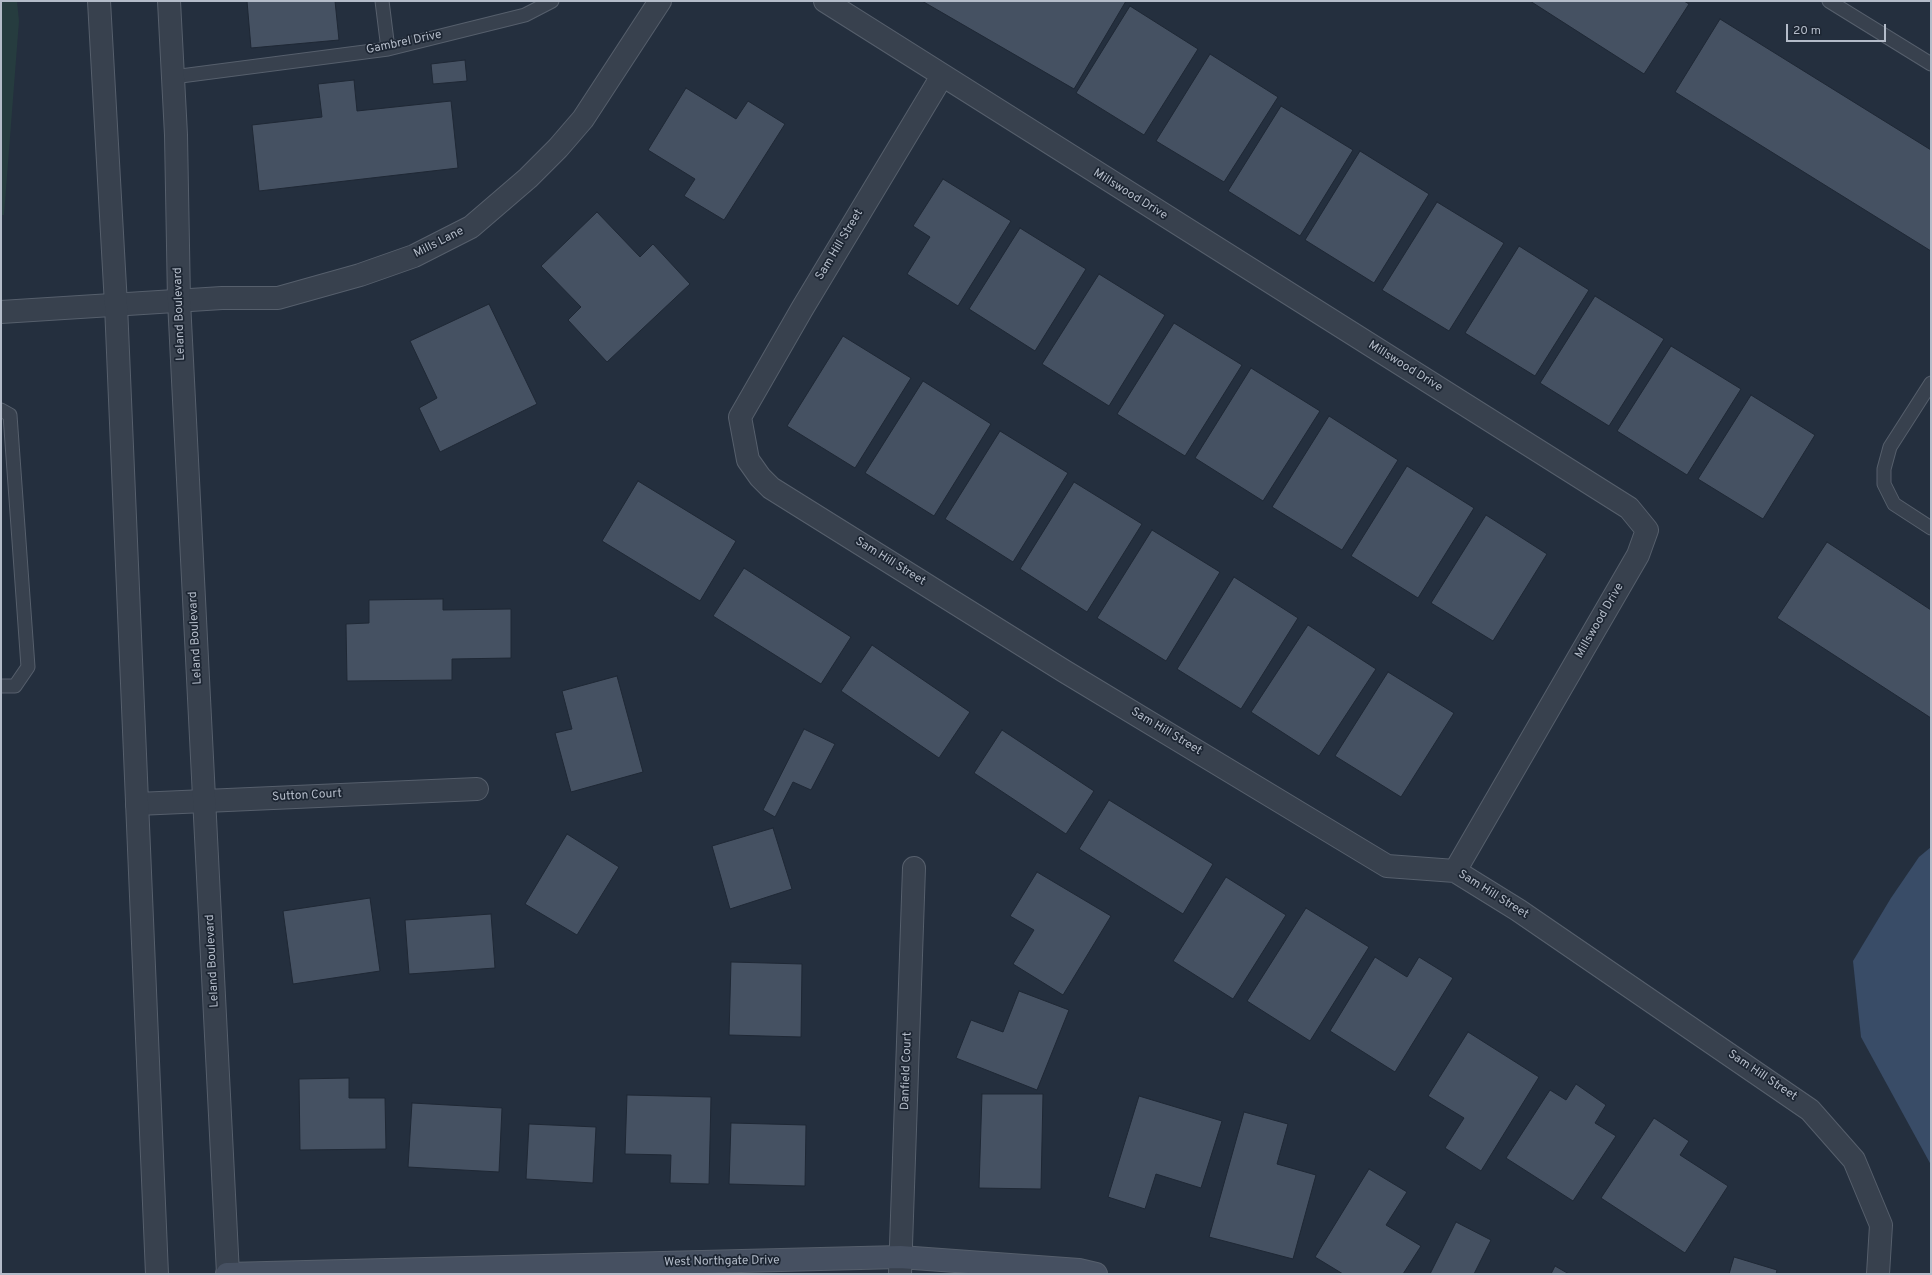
<!DOCTYPE html>
<style>
body{margin:0}
#map{position:relative;width:1932px;height:1275px;overflow:hidden;background:#242f3e;font-family:Overpass,sans-serif}
canvas{display:block}
.frame{position:absolute;inset:0;border:2px solid #b4bcc9;pointer-events:none}
.scale{position:absolute;left:1786px;top:24px;width:100px;height:18px;box-sizing:border-box;border:2px solid #b4bcc9;border-top:0;padding-left:5px;font-size:12px;line-height:14px;white-space:nowrap;color:#b4bcc9;-webkit-text-stroke:3px #1d2633;paint-order:stroke}
</style>
<div id="map">
<canvas width="1932" height="1275"></canvas>
<div class="frame"></div>
<div class="scale">20 m</div>
</div>
<script>
const ctx = document.querySelector('canvas').getContext('2d');
ctx.lineJoin = 'round';
function fill(path, color) { ctx.fillStyle = color; ctx.fill(path, 'evenodd'); }
const shape = rows => new Path2D(rows.map(r => 'M' + r).join(''));
function strokePath(path, color, width, dash) { ctx.strokeStyle = color; ctx.lineWidth = width; ctx.lineCap = dash ? 'butt' : 'round'; ctx.setLineDash(dash || []); ctx.stroke(path); }
function drawText(font, color, halo, rows, align = 'center') {
  ctx.font = font + ' Overpass,sans-serif'; ctx.lineWidth = 3.5; ctx.setLineDash([]); ctx.textBaseline = 'middle'; ctx.strokeStyle = halo; ctx.fillStyle = color; for (const [text, x, y, turn = 0] of rows) {
    ctx.save(); ctx.translate(x, y); ctx.rotate((+turn || 0) * Math.PI / 180); ctx.textAlign = isNaN(turn) ? turn : align; if (halo) ctx.strokeText(text, 0, 0); ctx.fillText(text, 0, 0); ctx.restore();
  }
}
const green = shape([
 [1,1,17,1,19,21,4,215,1,215]
]);
const water = shape([
 [1931,847,1931,1165,1861,1037,1853,961,1891,898,1919,857]
]);
const building = shape([
 [247,1,335,1,339,40,251,48,247,1],
 [922,1,1126,1,1074,89,922,1],
 [1530,1,1684,1,1689,4,1644,74,1530,1],
 [1130,6,1198,49,1144,135,1076,93,1130,6],
 [1720,19,1931,150,1931,251,1675,92,1720,19],
 [1210,54,1278,97,1224,182,1156,141,1210,54],
 [465,60,467,81,433,84,431,64,465,60],
 [354,80,357,111,451,101,458,168,259,191,252,125,322,117,318,84,354,80],
 [686,88,736,119,748,101,785,124,724,220,684,196,695,179,648,150,686,88],
 [1281,106,1353,150,1300,236,1228,191,1281,106],
 [1360,151,1429,194,1374,283,1305,240,1360,151],
 [943,179,1011,221,958,306,907,274,930,237,913,226,943,179],
 [1437,202,1504,243,1449,331,1382,290,1437,202],
 [597,212,640,257,653,244,690,284,607,362,568,320,581,307,541,266,597,212],
 [1020,228,1086,269,1035,351,969,309,1020,228],
 [1519,246,1589,290,1535,376,1465,333,1519,246],
 [1099,274,1165,315,1109,406,1042,364,1099,274],
 [1595,296,1664,339,1609,426,1540,383,1595,296],
 [489,304,537,404,440,452,419,408,437,398,410,341,489,304],
 [1174,323,1242,365,1185,456,1117,414,1174,323],
 [843,336,911,378,855,468,787,426,843,336],
 [1671,346,1741,389,1687,475,1617,431,1671,346],
 [1251,368,1320,411,1263,501,1195,458,1251,368],
 [923,381,991,424,934,516,865,473,923,381],
 [1751,395,1815,435,1763,519,1698,479,1751,395],
 [1329,416,1398,460,1342,550,1272,507,1329,416],
 [1000,431,1068,473,1013,562,945,519,1000,431],
 [1407,466,1474,508,1418,598,1351,556,1407,466],
 [638,481,736,541,700,601,602,541,638,481],
 [1074,482,1142,524,1087,612,1020,569,1074,482],
 [1486,515,1547,554,1493,641,1431,603,1486,515],
 [1152,530,1220,572,1166,661,1097,618,1152,530],
 [1827,542,1931,610,1931,718,1777,618,1827,542],
 [744,568,851,637,821,684,713,616,744,568],
 [1234,577,1298,618,1241,709,1177,669,1234,577],
 [443,599,443,610,511,609,511,658,452,659,452,680,347,681,346,624,369,623,369,600,443,599],
 [1308,625,1376,669,1319,756,1251,712,1308,625],
 [872,645,970,712,939,758,841,691,872,645],
 [1388,672,1454,713,1401,797,1335,756,1388,672],
 [617,676,643,772,571,792,555,733,572,729,562,691,617,676],
 [804,729,835,744,811,790,793,782,775,817,763,810,804,729],
 [1002,730,1094,791,1066,834,974,773,1002,730],
 [1109,800,1213,864,1183,914,1079,849,1109,800],
 [773,828,792,889,730,909,712,846,773,828],
 [567,834,619,867,577,935,525,904,567,834],
 [1037,872,1111,916,1063,995,1013,964,1034,930,1010,916,1037,872],
 [1226,877,1286,915,1233,999,1173,961,1226,877],
 [370,898,380,971,293,984,283,911,370,898],
 [1306,908,1369,947,1310,1041,1247,1001,1306,908],
 [491,914,495,968,409,974,405,920,491,914],
 [1375,957,1407,977,1419,957,1453,978,1395,1072,1330,1031,1375,957],
 [731,962,802,964,801,1037,729,1035,731,962],
 [1019,991,1069,1010,1037,1090,956,1058,971,1020,1003,1032,1019,991],
 [1468,1032,1539,1077,1481,1171,1445,1148,1464,1118,1428,1096,1468,1032],
 [349,1078,349,1098,385,1098,386,1149,300,1150,299,1079,349,1078],
 [1576,1084,1606,1105,1595,1123,1616,1136,1573,1201,1506,1158,1550,1090,1566,1100,1576,1084],
 [982,1094,1043,1094,1041,1189,979,1188,982,1094],
 [627,1095,711,1097,709,1184,670,1183,671,1155,625,1154,627,1095],
 [1139,1096,1222,1121,1201,1188,1156,1174,1145,1209,1108,1197,1139,1096],
 [412,1103,502,1108,499,1172,408,1167,412,1103],
 [1244,1112,1288,1124,1277,1164,1316,1175,1293,1259,1209,1237,1244,1112],
 [1654,1118,1689,1141,1680,1155,1728,1186,1685,1253,1601,1198,1654,1118],
 [731,1123,806,1125,805,1186,729,1184,731,1123],
 [529,1124,596,1127,593,1183,526,1179,529,1124],
 [1369,1169,1407,1192,1386,1225,1421,1246,1403,1274,1343,1274,1315,1257,1369,1169],
 [1456,1222,1491,1240,1474,1274,1430,1274,1456,1222],
 [1734,1257,1777,1270,1776,1274,1729,1274,1734,1257],
 [1555,1266,1569,1274,1551,1274,1555,1266]
]);
const service = shape([
 [382,1,388,49],
 [1829,1,1931,64],
 [173,77,388,49,525,15,552,1],
 [1931,383,1890,447,1884,469,1884,484,1894,504,1931,528],
 [1,410,10,415,28,667,15,686,1,686]
]);
const minor = shape([
 [825,1,1629,508,1647,530,1638,555,1455,871],
 [942,76,802,309,740,417,748,460,760,477,771,488,1064,671,1387,866,1455,871,1518,910,1810,1110,1854,1160,1881,1225,1878,1274],
 [1,312,222,298,278,298,360,275,414,256,471,227,528,178,558,148,583,119,660,1],
 [137,804,477,789],
 [900,1274,914,868]
]);
const tertiary = shape([
 [99,1,116,305,157,1274],
 [169,1,176,135,179,301,228,1274]
]);
const secondary = shape([
 [227,1274,900,1257,1079,1270,1096,1274]
]);
const streetNames = [
 ["Gambrel Drive",404,43,-12],
 ["Millswood Drive",1130,195,32],
 ["Mills Lane",439,243,-27],
 ["Sam Hill Street",840,245,-59],
 ["Leland Boulevard",180,314,-92],
 ["Millswood Drive",1405,367,32],
 ["Sam Hill Street",890,562,32],
 ["Millswood Drive",1600,621,-60],
 ["Leland Boulevard",196,638,-93],
 ["Sam Hill Street",1166,732,31],
 ["Sutton Court",307,796,-3],
 ["Sam Hill Street",1493,895,32],
 ["Leland Boulevard",213,961,-93],
 ["Danfield Court",907,1071,-88],
 ["Sam Hill Street",1762,1076,34],
 ["West Northgate Drive",722,1262,-1]
];
fill(green, '#263c3f');
fill(water, '#394c67');
fill(building, '#455162');
strokePath(building, '#1f2835', 1);
strokePath(service, '#565f6c', 15);
strokePath(minor, '#565f6c', 24);
strokePath(tertiary, '#565f6c', 24);
strokePath(secondary, '#565f6c', 24);
strokePath(service, '#38414e', 13);
strokePath(minor, '#38414e', 22);
strokePath(tertiary, '#38414e', 22);
strokePath(secondary, '#465061', 22);
drawText('12px', '#b4bcc9', '#1d2633', streetNames);
</script>
